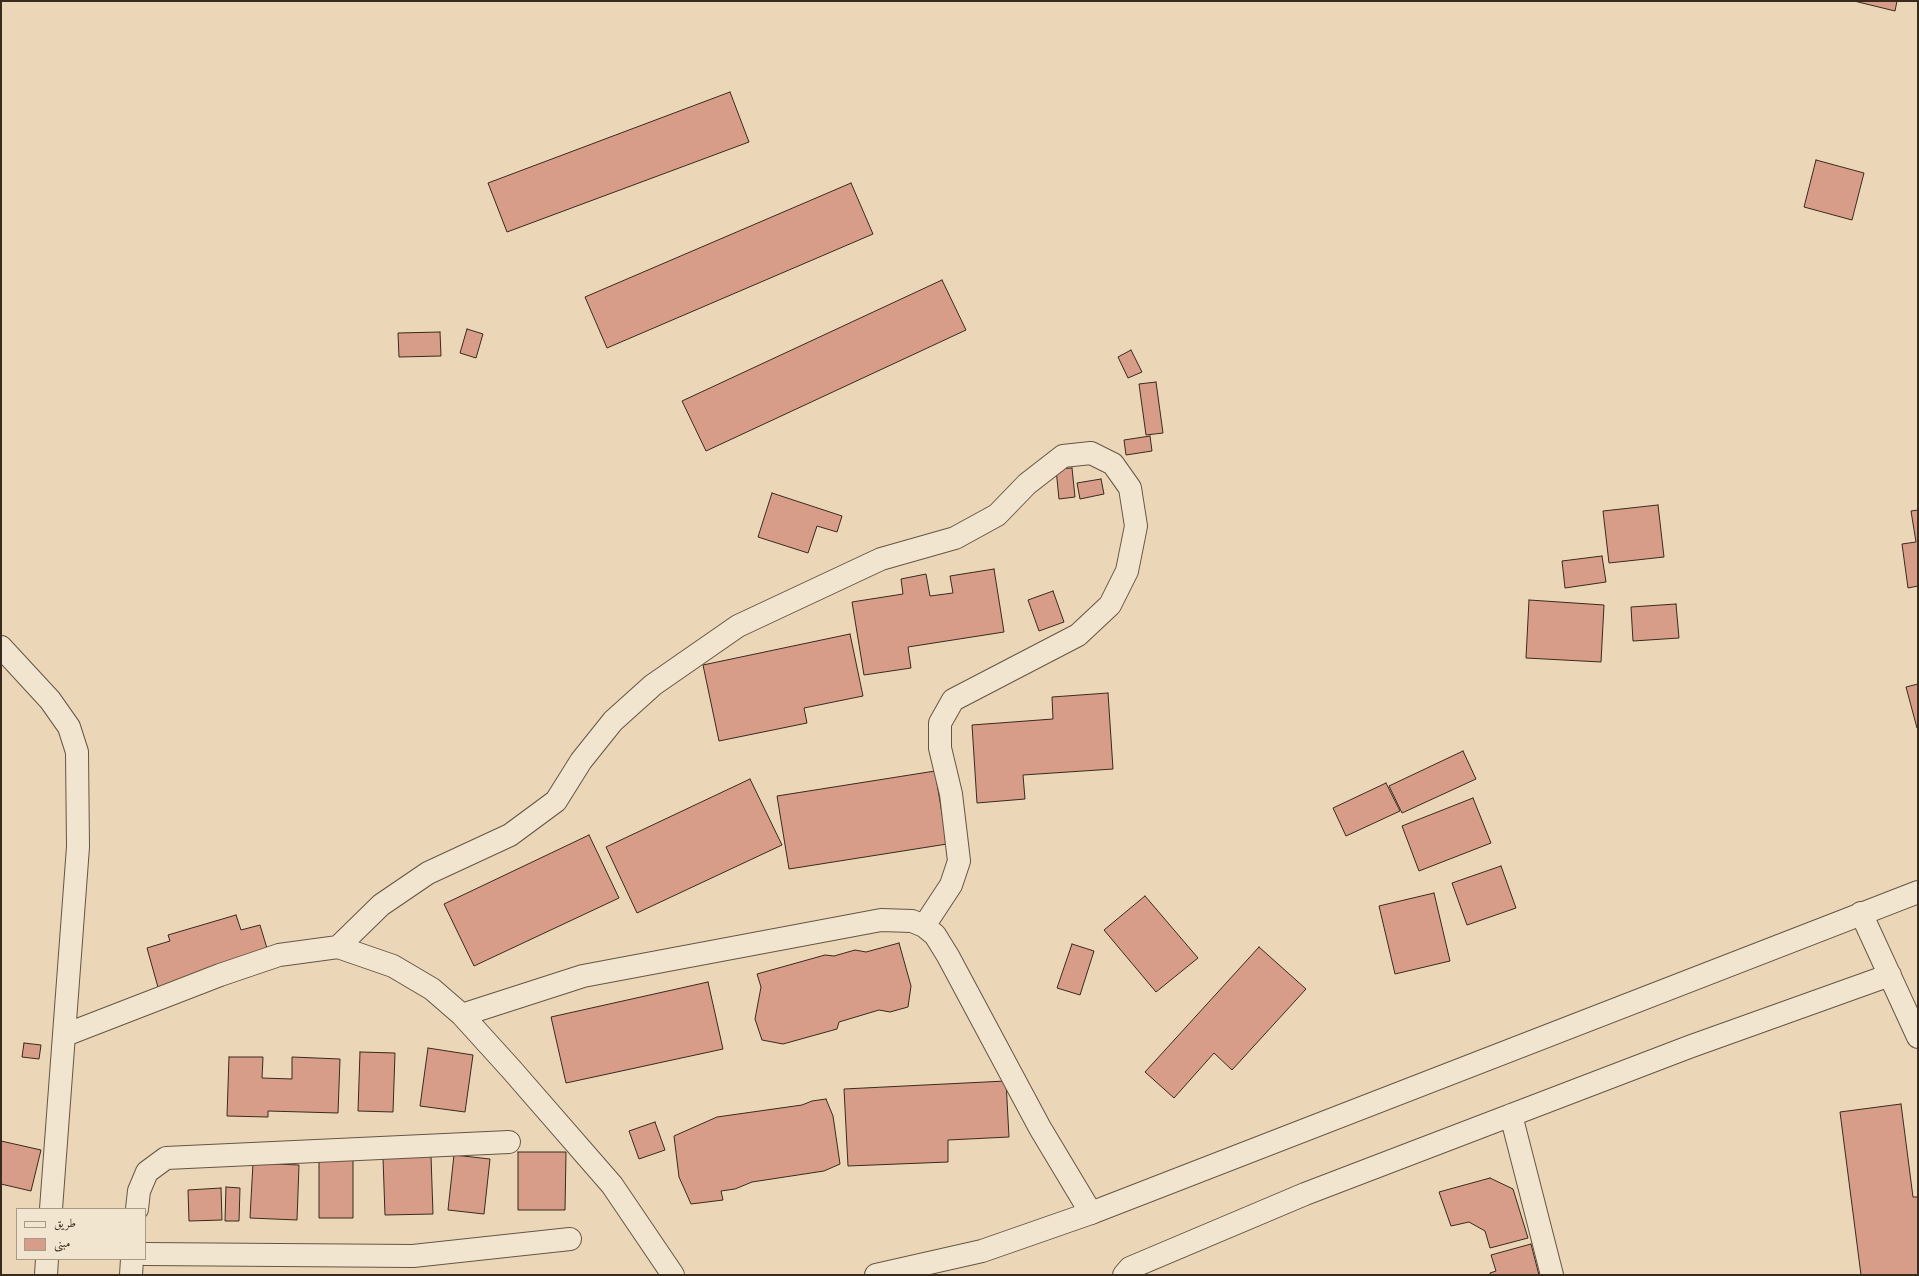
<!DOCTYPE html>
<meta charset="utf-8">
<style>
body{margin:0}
#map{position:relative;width:1919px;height:1276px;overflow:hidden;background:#ebd7b7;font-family:"Sorts Mill Goudy",Amiri,serif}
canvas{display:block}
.frame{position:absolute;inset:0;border:2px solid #382a1d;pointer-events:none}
.legend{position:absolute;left:16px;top:1208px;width:130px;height:52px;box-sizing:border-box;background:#f2e5d0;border:1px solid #a89a88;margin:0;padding:5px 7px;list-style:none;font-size:12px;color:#382a1d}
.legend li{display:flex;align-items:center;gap:8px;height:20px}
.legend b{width:20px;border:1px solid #a89a88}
</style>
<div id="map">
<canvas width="1919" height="1276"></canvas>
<div class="frame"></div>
<ul class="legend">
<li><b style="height:5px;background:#f2e5d0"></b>طريق</li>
<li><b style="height:11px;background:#d89d89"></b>مبنى</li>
</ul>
</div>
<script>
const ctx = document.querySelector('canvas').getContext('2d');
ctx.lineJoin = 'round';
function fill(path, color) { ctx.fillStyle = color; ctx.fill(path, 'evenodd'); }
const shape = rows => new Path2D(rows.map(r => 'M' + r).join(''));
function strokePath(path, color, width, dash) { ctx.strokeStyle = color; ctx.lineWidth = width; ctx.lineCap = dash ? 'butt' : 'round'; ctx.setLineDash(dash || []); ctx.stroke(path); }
const building = shape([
 [1854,1,1897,1,1895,11,1854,1],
 [730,92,749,142,507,232,488,183,730,92],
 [1816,160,1864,173,1852,220,1804,207,1816,160],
 [851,183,873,234,607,348,585,297,851,183],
 [942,280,966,330,706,451,682,401,942,280],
 [467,329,483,334,476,358,460,353,467,329],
 [440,332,441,356,399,357,398,333,440,332],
 [1131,350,1142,372,1128,378,1118,357,1131,350],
 [1156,382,1163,433,1146,435,1139,384,1156,382],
 [1150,436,1152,451,1126,455,1124,440,1150,436],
 [1072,468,1075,497,1059,499,1056,469,1072,468],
 [1101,479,1104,494,1080,499,1077,483,1101,479],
 [772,493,842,516,837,532,817,526,808,553,758,537,772,493],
 [1658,505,1664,557,1609,563,1603,511,1658,505],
 [1918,510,1918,586,1908,588,1902,544,1916,542,1911,511,1918,510],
 [1602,556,1606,582,1565,588,1562,561,1602,556],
 [994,569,1004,632,908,647,911,668,864,675,852,602,903,594,901,579,926,574,930,596,953,593,950,576,994,569],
 [1053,591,1064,622,1039,631,1028,600,1053,591],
 [1529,600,1604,605,1601,662,1526,658,1529,600],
 [1676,604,1679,638,1633,641,1631,607,1676,604],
 [850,634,863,696,804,708,807,723,719,741,703,665,850,634],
 [1918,684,1918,728,1917,728,1906,687,1918,684],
 [1108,693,1113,769,1023,775,1025,799,977,803,972,725,1053,719,1052,697,1108,693],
 [1463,751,1476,779,1402,813,1389,786,1463,751],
 [935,771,947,844,789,869,777,796,935,771],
 [750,779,782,845,637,913,606,847,750,779],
 [1386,783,1400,811,1346,836,1333,808,1386,783],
 [1473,798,1491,843,1419,871,1402,826,1473,798],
 [589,835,619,898,474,966,444,904,589,835],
 [1501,866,1516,908,1467,925,1452,883,1501,866],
 [1434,893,1450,961,1395,974,1379,906,1434,893],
 [1145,896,1198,958,1156,992,1104,930,1145,896],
 [236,915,241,930,260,925,272,965,161,998,147,948,170,941,168,935,236,915],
 [899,943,911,986,908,1007,890,1012,879,1010,839,1022,837,1029,783,1044,762,1040,755,1019,761,987,757,974,825,955,834,956,855,950,866,952,899,943],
 [1072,944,1094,951,1080,995,1057,988,1072,944],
 [1259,947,1306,989,1232,1070,1214,1053,1174,1098,1145,1072,1259,947],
 [708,982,723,1049,566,1083,551,1017,708,982],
 [24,1043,41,1045,39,1059,22,1057,24,1043],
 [428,1048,473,1055,465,1112,420,1106,428,1048],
 [360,1052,395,1053,393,1112,358,1111,360,1052],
 [229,1057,263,1057,262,1078,292,1079,292,1057,340,1059,338,1113,268,1111,268,1117,227,1116,229,1057],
 [1006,1081,1009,1137,948,1140,948,1162,848,1166,844,1089,1006,1081],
 [826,1099,833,1116,840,1164,824,1171,752,1182,735,1189,721,1191,723,1200,691,1204,679,1177,674,1136,717,1117,802,1105,812,1101,826,1099],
 [1901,1104,1913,1197,1918,1197,1918,1275,1861,1275,1840,1112,1901,1104],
 [655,1122,665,1150,639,1159,629,1131,655,1122],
 [1,1141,41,1150,31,1191,1,1184,1,1141],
 [518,1152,566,1152,565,1210,518,1210,518,1152],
 [454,1155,490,1159,484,1214,448,1210,454,1155],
 [431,1156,433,1214,385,1215,383,1158,431,1156],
 [319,1159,353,1160,353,1218,319,1218,319,1159],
 [253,1163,299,1165,297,1220,250,1218,253,1163],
 [1490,1178,1513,1189,1528,1238,1490,1248,1485,1231,1469,1222,1451,1226,1439,1192,1490,1178],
 [226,1187,240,1188,239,1221,225,1221,226,1187],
 [221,1188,222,1220,189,1221,188,1190,221,1188],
 [1531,1244,1539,1275,1490,1275,1490,1273,1496,1271,1491,1255,1531,1244]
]);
const minor = shape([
 [1,647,50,700,69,727,77,752,78,847,51,1209],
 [1861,913,1918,1037],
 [338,947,381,905,428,873,510,835,556,801,581,761,613,721,653,685,738,626,881,559,955,538,997,515,1027,484,1063,456,1091,453,1113,464,1130,488,1136,526,1127,571,1110,605,1078,635,953,700,940,723,940,748,951,794,959,861,951,885,924,926],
 [462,1015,583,976,881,920,912,921,924,926,935,935,948,956,1040,1128,1091,1213],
 [65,1035,220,975,279,955,338,947,393,966,432,989,462,1015,511,1069,612,1185,673,1275],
 [1511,1115,1552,1275],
 [137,1209,139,1191,147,1172,166,1158,509,1142],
 [145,1254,413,1256,570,1239],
 [46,1275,47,1259],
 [131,1275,132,1259],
 [1124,1275,1130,1268,1305,1194,1689,1047,1890,975]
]);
const tertiary = shape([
 [876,1275,982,1251,1091,1213,1918,892]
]);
fill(building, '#d89d89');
strokePath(building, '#382a1d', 1);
strokePath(minor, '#655544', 24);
strokePath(tertiary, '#655544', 24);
strokePath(minor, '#f2e5d0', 22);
strokePath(tertiary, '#f2e5d0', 22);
</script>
